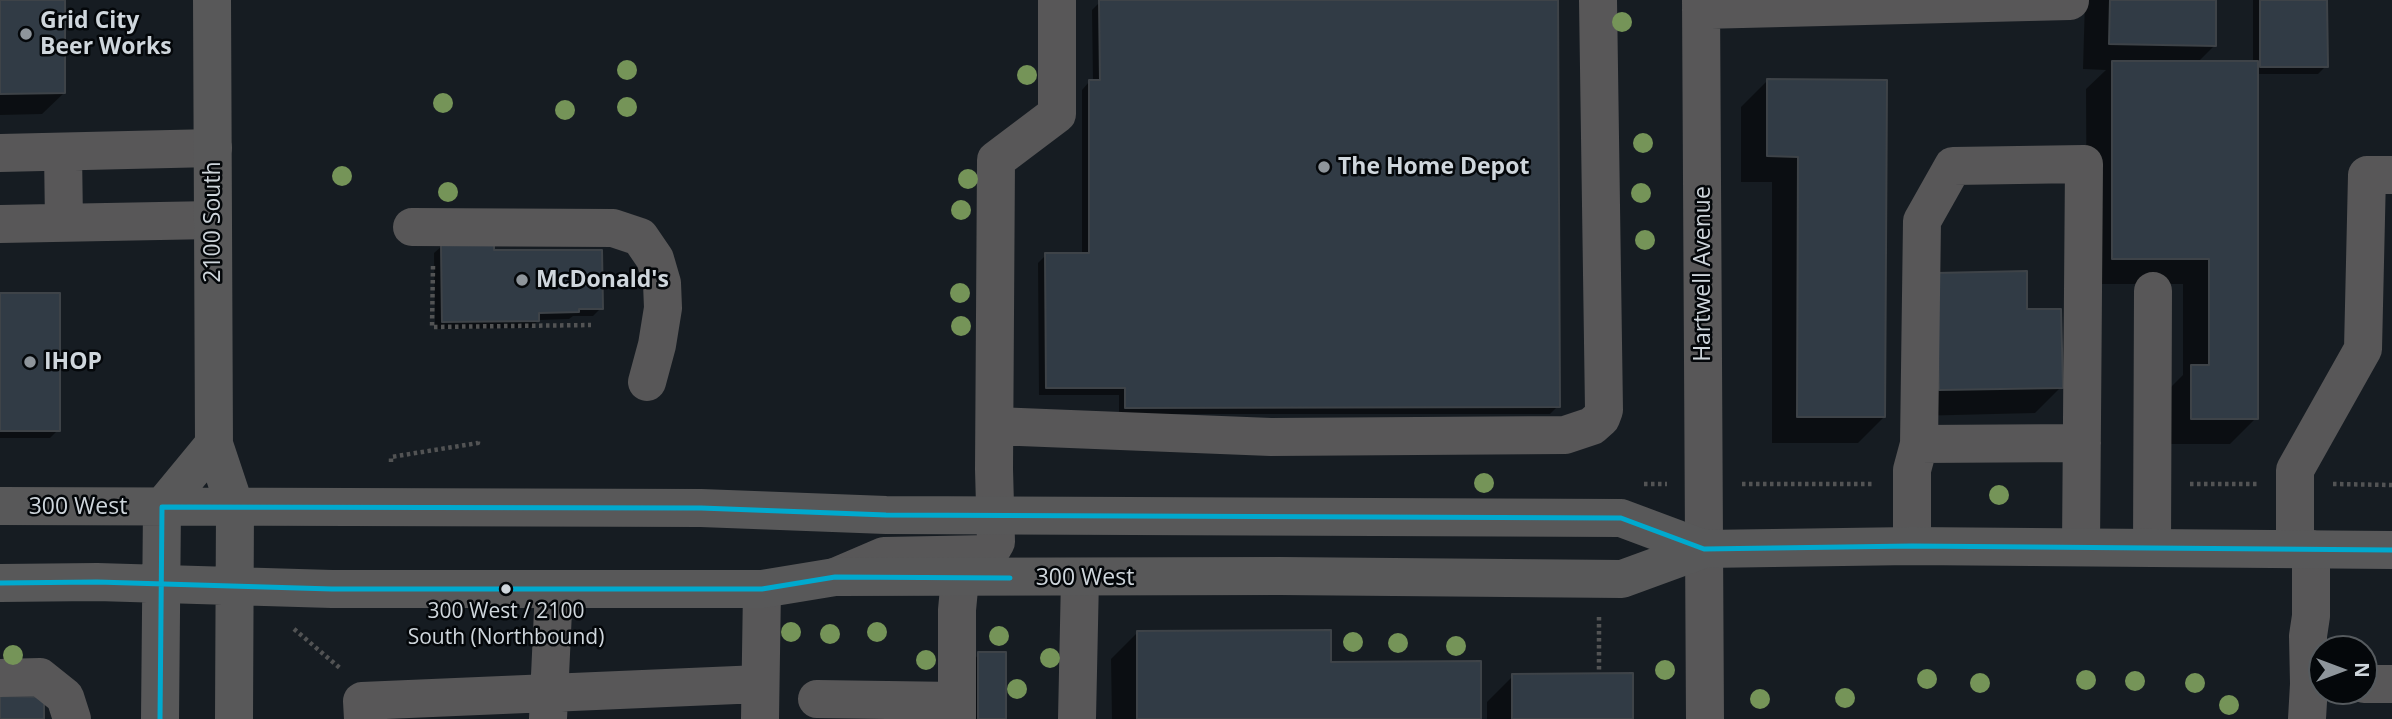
<!DOCTYPE html>
<style>
body{margin:0}
#map{position:relative;width:2392px;height:719px;overflow:hidden;background:#161c22;font-family:"Open Sans",sans-serif}
canvas{display:block}
.north{position:absolute;left:2308px;top:635px;width:70px;height:70px;box-sizing:border-box;background:#04070a;border:2px solid #555a5e;border-radius:50%;rotate:90deg;font-size:19px;font-weight:700;line-height:28px;text-align:center;color:#cfd6dc}
.north::after{content:'';display:block;margin:auto;width:24px;height:32px;background:#8e959b;clip-path:polygon(50% 0,100% 100%,50% 72%,0 100%)}
</style>
<div id="map">
<canvas width="2392" height="719"></canvas>
<div class="north">N</div>
</div>
<script>
const ctx = document.querySelector('canvas').getContext('2d');
ctx.lineJoin = 'round';
function fill(path, color) { ctx.fillStyle = color; ctx.fill(path, 'evenodd'); }
const shape = rows => new Path2D(rows.map(r => 'M' + r).join(''));
function strokePath(path, color, width, dash) { ctx.strokeStyle = color; ctx.lineWidth = width; ctx.lineCap = dash ? 'butt' : 'round'; ctx.setLineDash(dash || []); ctx.stroke(path); }
function drawText(font, color, halo, rows, align = 'center') {
  ctx.font = font + ' "Open Sans",sans-serif'; ctx.lineWidth = 5; ctx.setLineDash([]); ctx.textBaseline = 'middle'; ctx.strokeStyle = halo; ctx.fillStyle = color; for (const [text, x, y, turn = 0] of rows) {
    ctx.save(); ctx.translate(x, y); ctx.rotate((+turn || 0) * Math.PI / 180); ctx.textAlign = isNaN(turn) ? turn : align; if (halo) ctx.strokeText(text, 0, 0); ctx.fillText(text, 0, 0); ctx.restore();
  }
}
const shadow = shape([
 [0,0,63,0,64,93,42,114,0,115],
 [1120,0,1557,0,1558,406,1550,414,1119,414,1119,395,1039,395,1038,263,1046,255,1082,255,1082,90,1089,82,1093,82,1092,10,1100,2],
 [2085,0,2214,0,2214,46,2197,63,2253,62,2253,0,2326,0,2326,66,2318,74,2256,74,2256,418,2230,444,2166,444,2165,393,2183,375,2183,284,2087,284,2086,89,2106,70,2083,69],
 [1767,81,1885,81,1884,417,1858,443,1772,443,1772,182,1741,182,1741,107],
 [442,246,492,252,601,308,593,316,573,316,569,319,539,320,530,328,435,329,434,253],
 [0,295,58,430,50,438,0,438],
 [1911,301,2026,311,2061,387,2035,413,1914,416],
 [1137,633,1329,663,1479,719,1112,719,1111,659],
 [979,654,1004,719,972,719,972,662],
 [1513,676,1631,719,1487,719,1487,702]
]);
const building = shape([
 [0,0,65,0,65,93,0,94,0,0],
 [1099,0,1558,0,1560,407,1125,408,1125,388,1046,388,1045,253,1089,253,1089,80,1100,80,1099,0],
 [2110,0,2216,0,2216,46,2109,44,2110,0],
 [2260,0,2327,0,2328,67,2260,67,2260,0],
 [2112,61,2258,61,2258,419,2191,419,2191,365,2209,365,2209,259,2112,259,2112,61],
 [1767,79,1887,80,1885,417,1797,417,1798,157,1767,156,1767,79],
 [494,243,494,250,602,250,603,309,579,309,579,312,539,313,539,321,442,322,441,244,494,243],
 [2027,271,2027,309,2061,309,2063,388,1939,390,1936,273,2027,271],
 [0,293,60,293,60,431,0,431,0,293],
 [1331,630,1331,662,1481,661,1481,719,1137,719,1137,631,1331,630],
 [978,652,1006,652,1006,719,978,719,978,652],
 [1633,673,1633,719,1512,719,1512,674,1633,673],
 [0,696,44,697,44,719,0,719,0,696]
]);
const path = shape([
 [433,266,432,327,591,325],
 [391,462,391,457,478,443,478,439],
 [1644,484,1667,484],
 [1742,484,1873,484],
 [2190,484,2258,484],
 [2333,484,2392,485],
 [1599,617,1599,673],
 [294,629,341,669]
]);
const minor = shape([
 [1701,0,1705,719],
 [1701,10,2070,1],
 [63,152,64,222],
 [0,153,213,148],
 [0,224,213,220],
 [412,227,613,228,640,237,655,259,662,283,663,308,657,345,647,382],
 [995,426,1271,437,1565,435,1592,426,1601,418,1604,410,1598,0],
 [1919,444,1922,221,1953,166,2084,164,2081,547],
 [1912,546,1912,470,1919,444,2082,443],
 [2152,548,2153,291],
 [2295,549,2295,470,2363,349,2367,175,2392,175],
 [835,577,884,556,989,554,996,542,994,469,996,160,1057,114,1057,0],
 [0,678,40,677,65,697,72,719],
 [2364,684,2392,684],
 [817,699,957,701],
 [363,719,362,701,760,684],
 [548,719,554,589],
 [760,719,762,589],
 [957,719,957,610,960,578],
 [1077,719,1080,578],
 [2307,719,2309,684,2308,636,2311,616,2311,549]
]);
const major = shape([
 [212,0,214,444,235,507,234,719],
 [0,506,701,508,886,515,1621,518,1704,549],
 [0,583,97,582,332,589,762,589,835,577,1280,576,1622,579,1704,549,1912,546,2392,550],
 [160,719,162,507,214,444]
]);
const bus1 = shape([
 [0,583,97,582,332,589,762,589,835,577,1010,578],
 [160,719,162,507,701,508,886,515,1621,518,1704,549,1912,546,2392,550]
]);
const trees = [
 [1622,22],
 [627,70],
 [1027,75],
 [443,103],
 [627,107],
 [565,110],
 [1643,143],
 [342,176],
 [968,179],
 [448,192],
 [1641,193],
 [961,210],
 [1645,240],
 [960,293],
 [961,326],
 [1484,483],
 [1999,495],
 [791,632],
 [877,632],
 [830,634],
 [999,636],
 [1353,642],
 [1398,643],
 [1456,646],
 [13,655],
 [1050,658],
 [926,660],
 [1665,670],
 [1927,679],
 [2086,680],
 [2135,681],
 [1980,683],
 [2195,683],
 [1017,689],
 [1845,698],
 [1760,699],
 [2229,705]
];
const markers = [
 [26,34,7,"#8e959b"],
 [1324,167,7,"#8e959b"],
 [522,280,7,"#8e959b"],
 [30,362,7,"#8e959b"],
 [506,589,6,"#cfd6dc"]
];
const busNames = [
 ["300 West / 2100",506,612],
 ["South (Northbound)",506,638]
];
const poiNames = [
 ["Grid City",40,21],
 ["Beer Works",40,47],
 ["The Home Depot",1338,167],
 ["McDonald's",536,280],
 ["IHOP",44,362]
];
const streetNames = [
 ["2100 South",213,222,-90],
 ["Hartwell Avenue",1703,274,-90],
 ["300 West",78,507],
 ["300 West",1085,578]
];
fill(shadow, '#0007');
fill(building, '#313b45');
strokePath(building, '#3e4348', 2);
strokePath(path, '#525354', 4.5, [3.5, 3.5]);
strokePath(minor, '#585758', 38);
strokePath(major, '#585859', 38);
strokePath(bus1, '#00a9ce', 5);
ctx.fillStyle = '#759458';
for (const [x, y] of trees) { ctx.beginPath(); ctx.arc(x, y, 10, 0, 2 * Math.PI); ctx.fill(); }
for (const [x, y, r, color] of markers) { const dot = new Path2D(); dot.arc(x, y, r, 0, 2 * Math.PI); ctx.fillStyle = color; ctx.fill(dot); strokePath(dot, '#04070a', 2.5); }
drawText('21px', '#cfd6dc', '#04070a', busNames);
drawText('bold 23px', '#cfd6dc', '#04070a', poiNames, 'left');
drawText('23px', '#cfd6dc', '#04070a', streetNames);
</script>
